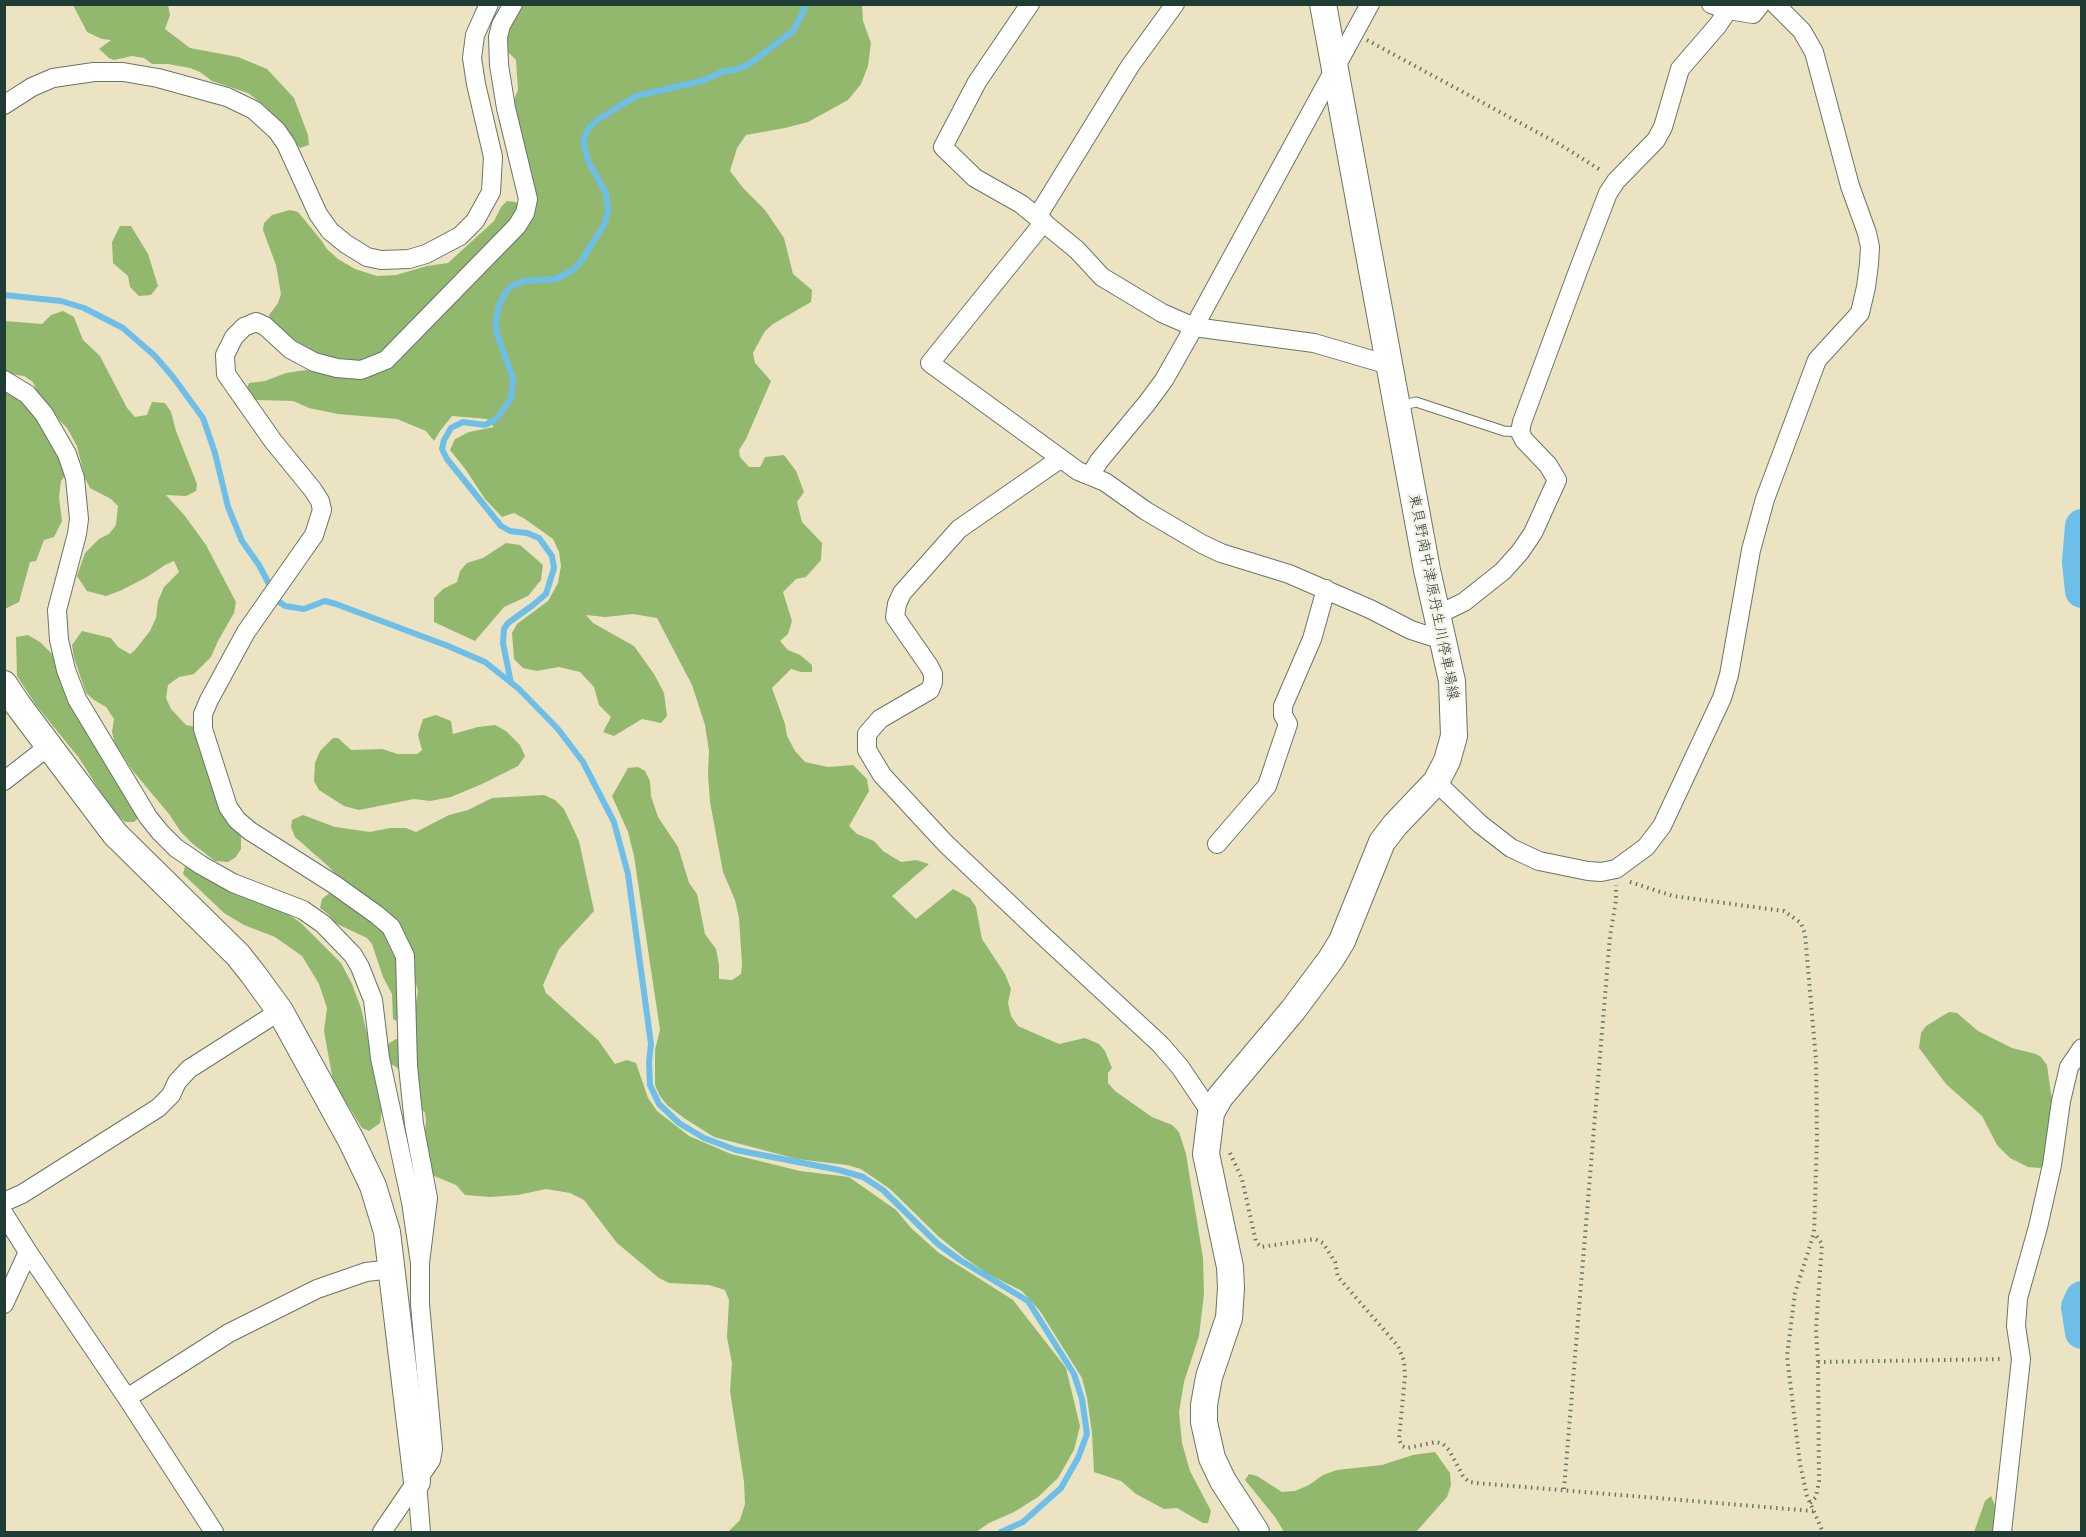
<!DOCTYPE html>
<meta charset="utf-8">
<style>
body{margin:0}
#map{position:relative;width:2086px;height:1537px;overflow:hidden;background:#ece3c3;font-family:Pangolin,sans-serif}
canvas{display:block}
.frame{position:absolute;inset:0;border:6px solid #1f3d34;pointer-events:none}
</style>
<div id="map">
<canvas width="2086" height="1537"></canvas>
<div class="frame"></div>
</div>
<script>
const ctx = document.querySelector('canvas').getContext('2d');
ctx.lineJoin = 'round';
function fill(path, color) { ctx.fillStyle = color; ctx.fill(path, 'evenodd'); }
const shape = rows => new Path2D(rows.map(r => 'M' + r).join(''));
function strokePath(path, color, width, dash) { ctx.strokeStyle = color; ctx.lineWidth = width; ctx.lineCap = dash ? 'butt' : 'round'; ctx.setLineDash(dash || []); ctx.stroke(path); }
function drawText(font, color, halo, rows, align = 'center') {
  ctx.font = font + ' Pangolin,"Klee One",sans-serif'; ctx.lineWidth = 5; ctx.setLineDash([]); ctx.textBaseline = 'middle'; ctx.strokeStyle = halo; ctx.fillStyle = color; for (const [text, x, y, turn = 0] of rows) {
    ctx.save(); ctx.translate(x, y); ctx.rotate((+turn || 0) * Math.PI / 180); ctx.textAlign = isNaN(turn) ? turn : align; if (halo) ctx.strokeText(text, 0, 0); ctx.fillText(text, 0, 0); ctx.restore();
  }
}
const forest = shape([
 [73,5,168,5,170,15,165,29,190,48,238,57,267,69,294,98,308,135,309,145,300,148,265,106,248,93,212,81,200,72,190,68,168,64,152,64,144,58,132,56,114,60,109,58,99,49,111,40,102,39,87,32],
 [521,5,862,5,863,21,871,43,868,66,861,84,848,100,808,122,785,128,746,135,737,148,730,171,744,189,765,210,784,238,793,274,812,290,811,302,773,324,765,331,753,353,755,363,771,381,746,439,739,450,740,457,749,467,760,467,765,457,784,455,796,471,804,492,797,502,802,522,822,543,821,560,806,577,796,579,783,592,792,621,788,634,780,641,788,650,800,655,812,665,812,672,801,672,791,669,772,688,785,724,787,736,795,751,805,762,828,767,853,765,867,779,869,791,849,826,857,834,874,841,883,851,901,862,916,860,929,864,892,896,916,919,953,889,970,898,976,907,982,939,1005,974,1011,989,1008,1003,1011,1016,1018,1026,1059,1044,1085,1038,1099,1044,1105,1051,1112,1068,1108,1073,1108,1083,1115,1091,1152,1117,1172,1125,1179,1132,1186,1154,1203,1258,1204,1294,1199,1336,1184,1382,1179,1412,1182,1443,1190,1471,1211,1511,1208,1523,1203,1523,1177,1508,1164,1509,1136,1494,1121,1481,1094,1472,1092,1433,1087,1398,1082,1378,1040,1311,1022,1291,988,1274,965,1258,938,1236,890,1189,861,1169,847,1165,797,1159,714,1137,684,1118,667,1105,660,1096,655,1085,655,1050,660,1030,634,856,628,832,612,796,628,768,638,767,645,771,650,781,651,796,658,817,678,847,689,883,697,894,705,934,716,949,719,965,719,979,732,980,741,974,742,964,739,918,735,900,723,872,710,802,708,774,709,751,705,725,692,685,657,618,633,614,605,617,586,615,593,623,634,646,654,674,664,693,667,716,661,723,642,719,614,736,603,732,611,717,599,705,594,687,580,672,559,667,537,671,523,668,514,659,512,633,517,624,548,601,558,583,561,566,559,552,553,539,525,519,514,513,502,517,485,499,466,470,450,450,455,439,469,432,494,427,487,419,452,416,440,431,434,441,426,431,397,419,338,414,309,408,293,401,256,400,248,392,247,388,249,383,265,381,286,373,306,370,359,377,523,228,513,102,518,90,516,60,503,47,504,36],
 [507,201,515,202,520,205,522,211,381,356,350,364,311,355,271,323,269,315,278,303,281,294,276,265,263,230,264,223,272,215,290,210,298,212,321,240,327,249,338,259,355,269,377,276,396,275,427,266,448,263,494,221,501,207],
 [120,226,131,226,148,254,158,286,151,295,139,296,130,287,128,276,113,263,112,242],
 [63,311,74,317,83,340,100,356,127,408,135,417,147,415,152,402,165,403,171,412,176,431,197,484,196,491,186,496,166,495,185,516,206,545,236,602,234,613,218,641,211,657,194,674,179,677,168,685,166,698,171,709,186,725,195,727,241,833,241,849,236,857,228,862,215,861,193,844,181,832,169,814,133,771,115,744,112,732,114,719,106,707,94,700,86,693,74,658,72,645,82,631,111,638,118,647,130,654,135,650,150,631,156,618,158,601,164,587,179,572,174,561,165,565,147,577,122,590,106,596,87,591,77,576,85,553,99,539,109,534,116,525,118,506,111,499,90,488,85,478,77,446,67,428,40,400,33,382,24,376,5,373,5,321,42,324,51,315],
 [4,387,38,417,64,465,64,477,61,481,59,497,62,521,54,537,44,540,36,561,30,562,19,602,7,608,4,607],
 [506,543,520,545,543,565,541,580,528,596,504,607,475,641,434,622,434,598,443,589,457,582,460,571,467,563,483,558],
 [28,635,40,642,56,658,139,817,134,822,125,822,118,815,100,791,79,758,36,705,17,676,16,637],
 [436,715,451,721,453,734,478,727,495,725,506,731,520,745,525,756,518,766,482,784,451,797,430,801,414,799,359,810,344,806,319,790,314,781,315,763,320,751,333,738,338,738,351,750,382,749,398,754,417,754,422,750,418,735,423,719],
 [544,795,555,800,564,809,579,841,594,911,559,949,543,985,546,993,598,1040,615,1064,627,1060,636,1063,648,1098,657,1111,689,1136,731,1154,800,1171,849,1177,896,1210,911,1228,939,1253,1013,1300,1066,1368,1080,1426,1074,1450,1058,1478,1038,1497,1014,1512,989,1523,976,1532,728,1532,740,1520,745,1504,744,1482,730,1391,732,1363,727,1337,729,1300,725,1290,709,1285,669,1283,659,1278,617,1243,584,1200,570,1193,546,1189,518,1195,490,1197,465,1195,456,1185,432,1175,424,1139,426,1121,425,1113,417,1104,411,1029,418,991,414,977,411,954,328,866,295,837,291,827,292,820,303,815,335,827,370,832,390,828,406,828,416,832,449,815,468,810,492,798],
 [186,862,279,908,301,923,341,963,352,984,361,1008,383,1104,380,1123,369,1131,362,1128,333,1081,324,1031,327,1008,319,984,302,956,275,937,244,925,224,913,183,874],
 [331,892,382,925,399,956,400,1023,393,1019,392,994,383,977,372,944,367,938,335,923,329,915,320,908,322,899],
 [1949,1012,1957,1013,1978,1031,2012,1048,2036,1054,2041,1057,2047,1065,2051,1094,2056,1114,2048,1162,2040,1168,2028,1167,2010,1158,1997,1145,1982,1116,1946,1084,1919,1048,1921,1033,1926,1026],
 [396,1039,402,1040,402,1067,399,1069,388,1062,385,1050,388,1044],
 [1435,1452,1450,1473,1451,1485,1447,1497,1416,1532,1284,1532,1275,1517,1245,1480,1249,1474,1257,1476,1282,1492,1295,1491,1309,1485,1323,1475,1337,1470,1382,1465,1413,1455],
 [1991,1496,1998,1513,1995,1532,1974,1532,1985,1501]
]);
const stream = shape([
 [4,295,61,301,84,308,123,328,155,356,173,377,203,418,215,453,228,507,242,541,259,565,278,601,285,606,304,609,325,601,336,604,448,646,485,662,519,689,558,729,583,762,614,822,628,874,651,1044,649,1062,650,1085,659,1104,679,1123,704,1138,736,1150,839,1170,863,1177,883,1190,938,1244,960,1260,1028,1301,1074,1374,1082,1399,1087,1434,1078,1458,1061,1488,1023,1522,1001,1532],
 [511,683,503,643,504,629,508,623,533,605,546,594,554,568,552,556,539,538,527,533,510,531,501,526,447,459,442,449,444,440,451,428,463,422,485,425,496,419,511,399,513,378,496,331,496,320,499,306,504,295,510,287,524,281,556,279,573,270,580,263,604,225,608,212,606,193,589,163,584,146,584,138,589,128,597,120,636,96,702,81,724,71,735,70,748,65,793,31,803,12,805,4]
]);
const river = shape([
 [2082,526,2079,562,2082,591],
 [2082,1298,2078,1307,2082,1332]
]);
const path = shape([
 [1367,40,1559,144,1602,171],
 [1630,882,1673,896,1784,911,1801,923,1805,934,1816,1060,1817,1140,1814,1233,1795,1293,1787,1356,1800,1464,1807,1496,1823,1532],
 [1230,1153,1242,1179,1256,1242,1261,1247,1315,1239,1323,1243,1335,1262,1338,1277,1398,1346,1404,1361,1405,1376,1399,1439,1402,1446,1407,1448,1436,1442,1443,1444,1449,1450,1463,1476,1469,1482,1476,1483,1813,1511],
 [1818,1362,2003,1359],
 [1564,1489,1610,936,1616,900,1616,885],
 [1810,1503,1816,1497,1819,1481,1818,1362,1816,1329,1822,1244,1815,1234]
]);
const lane = shape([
 [1399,406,1416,402,1504,431,1520,432]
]);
const street = shape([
 [1030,4,977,82,943,147,975,178,1021,204,1077,250,1102,277,1162,313,1194,327,1314,343,1389,365],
 [1711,4,1728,10,1753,14,1761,4],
 [4,105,32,87,53,78,94,72,123,72,158,78,227,97,254,110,277,131,286,144,318,214,330,231,346,244,367,257,381,260,409,259,426,254,460,236,475,221,491,192,493,157,476,84,472,58,475,35,489,4],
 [1037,217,1130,66,1175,4],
 [1044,222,930,363,1078,471,1105,482,1146,511,1202,544,1221,553,1289,574,1370,609,1411,630,1442,640],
 [4,380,27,394,44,414,67,454,75,478,79,519,77,534,57,610,59,640,66,670,77,699,148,817,160,832,176,848,201,865,233,883,303,910,323,924,353,955,360,967,373,1000,380,1058,411,1202,420,1263,420,1304,433,1449,431,1460,382,1532],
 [1060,459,959,529,902,593,897,604,895,617,929,666,933,674,933,682,930,690,880,719,867,734,867,750,882,775,946,844,1039,932,1160,1044,1180,1067,1211,1113],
 [1090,476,1099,461,1147,403,1164,380,1194,327,1370,4],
 [1437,615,1464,602,1503,571,1520,552,1533,533,1557,480,1548,465,1524,440,1520,432,1522,422,1578,271,1608,193,1616,181,1656,140,1663,127,1680,69,1718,25,1728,10],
 [4,781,49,746],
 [1436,782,1480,824,1511,848,1539,861,1588,871,1601,872,1616,869,1646,847,1662,826,1722,698,1729,675,1751,550,1765,499,1817,360,1860,313,1866,287,1869,264,1870,247,1867,233,1850,186,1814,52,1802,31,1775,4],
 [1217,844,1267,786,1288,724,1283,715,1283,706,1312,639,1326,589],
 [4,1202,22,1194,158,1108,171,1095,177,1082,189,1069,280,1011],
 [4,1214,28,1252,127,1398,214,1532],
 [420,1263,428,1198,414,1124,408,1066,405,956,391,927,377,915,335,885,250,831,237,820,228,807,203,729,203,714,209,700,246,632,314,535,322,510,320,501,313,490,273,441,226,374,225,355,234,337,244,327,256,322,265,326,290,349,314,362,337,368,361,370,386,360,517,226,525,213,528,199,506,108,499,65,498,37,501,25,513,4],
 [4,1304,28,1252],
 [127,1398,229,1333,317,1289,366,1272,392,1269],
 [417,1482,421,1532],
 [2002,1532,2021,1359,2016,1326,2018,1298,2038,1227,2052,1165,2061,1101,2069,1067,2082,1048]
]);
const secondary = shape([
 [4,684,18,705,115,834,238,955,253,974,280,1011,351,1140,373,1186,387,1232,417,1482],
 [1256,1532,1223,1481,1212,1458,1204,1422,1204,1405,1209,1377,1229,1318,1231,1288,1230,1267,1206,1154,1211,1113,1220,1097,1293,1010,1331,959,1342,941,1382,842,1395,825,1436,782,1447,761,1454,736,1452,681,1427,570,1323,4]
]);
const streetNames = [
 ["東貝野南中津原丹生川停車場線",1433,597,79]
];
fill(forest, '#92b86e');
strokePath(stream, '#6dbee8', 6);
strokePath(river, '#6dbee8', 34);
strokePath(lane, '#677766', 11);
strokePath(street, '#677766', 20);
strokePath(secondary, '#677766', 28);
strokePath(path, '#677766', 4, [1.5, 4.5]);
strokePath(lane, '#fff', 9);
strokePath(street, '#fff', 18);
strokePath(secondary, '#fff', 26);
drawText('15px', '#1f3d34', '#f7f3e8', streetNames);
</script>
